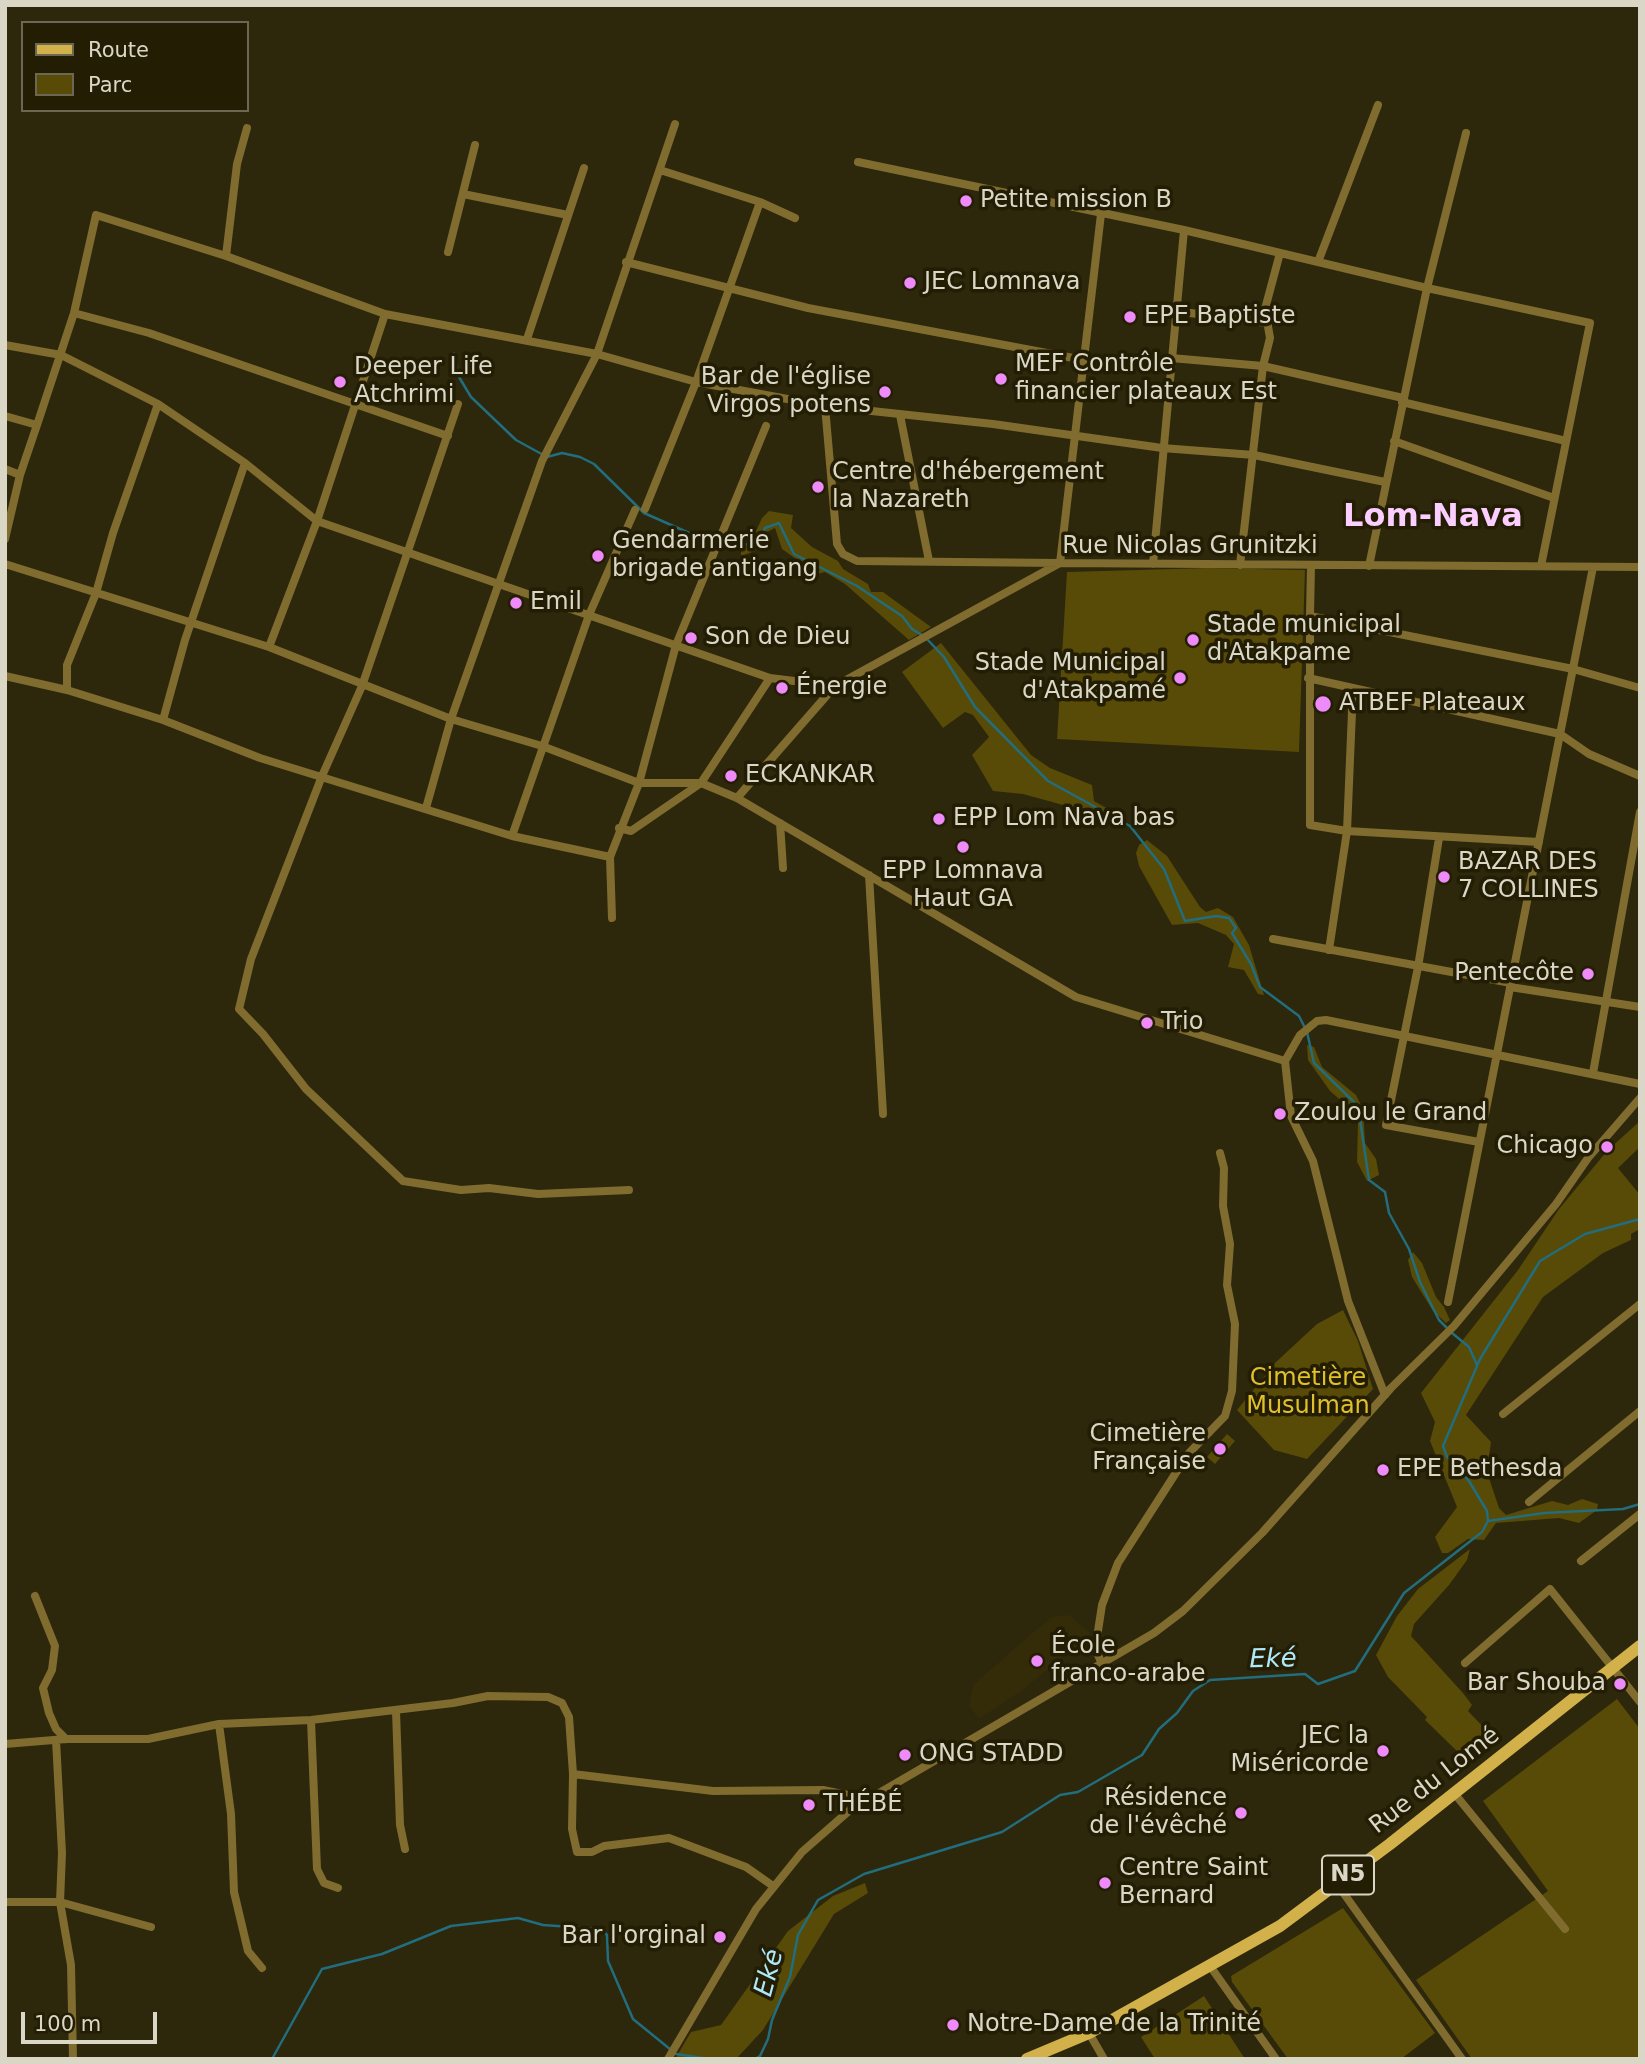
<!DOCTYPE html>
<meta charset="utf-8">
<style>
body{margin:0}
#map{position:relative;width:1645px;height:2064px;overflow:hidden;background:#2d270c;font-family:"DejaVu Sans",sans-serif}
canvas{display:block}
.frame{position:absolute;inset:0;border:7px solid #dad7c7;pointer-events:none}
.legend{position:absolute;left:21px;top:21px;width:228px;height:91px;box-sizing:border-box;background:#231d04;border:2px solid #6c6752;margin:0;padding:9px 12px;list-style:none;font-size:21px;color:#dad7c7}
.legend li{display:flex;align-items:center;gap:14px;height:35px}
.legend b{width:35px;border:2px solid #6c6752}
.scale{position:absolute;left:21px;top:2012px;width:136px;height:32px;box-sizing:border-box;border:4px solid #dad7c7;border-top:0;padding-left:9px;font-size:21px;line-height:24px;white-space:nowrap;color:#dad7c7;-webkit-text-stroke:5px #231d04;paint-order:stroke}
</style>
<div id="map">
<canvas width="1645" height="2064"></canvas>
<div class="frame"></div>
<ul class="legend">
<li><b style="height:9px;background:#d3b14a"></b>Route</li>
<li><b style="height:19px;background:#584a07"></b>Parc</li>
</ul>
<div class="scale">100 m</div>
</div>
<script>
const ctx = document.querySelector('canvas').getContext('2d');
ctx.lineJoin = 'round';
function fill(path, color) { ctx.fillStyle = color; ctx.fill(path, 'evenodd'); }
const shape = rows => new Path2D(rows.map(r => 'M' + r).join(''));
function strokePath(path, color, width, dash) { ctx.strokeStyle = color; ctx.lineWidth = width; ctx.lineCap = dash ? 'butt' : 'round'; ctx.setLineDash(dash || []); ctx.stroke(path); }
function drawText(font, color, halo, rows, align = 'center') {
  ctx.font = font + ' "DejaVu Sans",sans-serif'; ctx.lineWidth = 7; ctx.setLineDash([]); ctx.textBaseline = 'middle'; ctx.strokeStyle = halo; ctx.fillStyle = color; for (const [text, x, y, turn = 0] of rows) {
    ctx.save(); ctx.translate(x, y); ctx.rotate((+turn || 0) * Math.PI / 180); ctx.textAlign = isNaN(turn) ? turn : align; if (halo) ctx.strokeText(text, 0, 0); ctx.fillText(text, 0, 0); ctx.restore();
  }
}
const built = shape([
 [1069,1615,1091,1634,1024,1689,979,1719,969,1706,973,1685,1051,1617]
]);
const green = shape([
 [769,511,793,515,791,528,812,547,838,561,843,569,868,584,871,592,883,592,931,627,909,640,845,584,825,572,817,574,782,549,775,528,767,532,755,551,741,556,741,551,752,540,762,518],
 [1207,568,1305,570,1299,752,1057,739,1067,572],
 [941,643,1031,755,1050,768,1092,785,1094,801,1122,817,1119,824,1097,812,1088,811,1075,815,1063,805,1023,794,993,791,972,755,989,737,973,715,965,712,943,728,902,672],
 [1147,840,1167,856,1200,907,1206,912,1218,908,1233,917,1249,945,1264,995,1258,994,1244,970,1228,967,1234,944,1226,935,1198,923,1172,925,1139,866,1136,853,1139,845],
 [1307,1045,1314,1047,1322,1067,1356,1095,1363,1109,1365,1143,1376,1159,1379,1175,1367,1181,1357,1162,1358,1123,1355,1113,1330,1091,1308,1060],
 [1640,1121,1640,1147,1618,1168,1640,1195,1640,1229,1631,1234,1631,1240,1603,1253,1543,1297,1466,1415,1491,1442,1487,1472,1499,1508,1506,1515,1552,1501,1568,1505,1582,1499,1598,1504,1597,1510,1579,1523,1559,1518,1496,1523,1484,1540,1468,1539,1448,1553,1442,1553,1435,1537,1457,1507,1430,1441,1435,1422,1421,1393,1518,1270,1559,1209,1607,1151],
 [1413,1252,1422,1263,1436,1297,1444,1307,1450,1320,1446,1323,1433,1311,1412,1277,1408,1260],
 [1343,1310,1358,1341,1373,1389,1307,1459,1274,1450,1237,1410,1276,1362,1317,1324],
 [1227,1434,1235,1441,1215,1464,1207,1457],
 [1470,1549,1467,1560,1449,1585,1414,1624,1411,1636,1463,1693,1472,1705,1468,1711,1493,1737,1487,1749,1473,1756,1461,1755,1425,1720,1427,1717,1388,1677,1376,1655,1397,1616,1418,1589],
 [1617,1699,1640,1729,1640,2059,1472,2059,1416,1980,1548,1891,1483,1801],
 [865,1883,868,1893,834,1914,763,2030,736,2059,675,2059,691,2032,721,2025,788,1931,833,1896],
 [1343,1908,1435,2033,1401,2059,1288,2059,1232,1982,1231,1976],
 [1204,1996,1245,2059,1155,2059,1141,2037]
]);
const stream = shape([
 [454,353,459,377,471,397,516,440,547,457,562,453,580,457,594,464,644,513,705,540,738,547,760,540,765,528,779,523,794,554,857,586,902,616,912,629,925,637,944,657,975,707,1048,781,1130,826,1164,869,1185,921,1216,916,1229,918,1236,928,1232,933,1251,964,1260,987,1299,1016,1304,1026],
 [1307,1032,1314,1063,1358,1106,1369,1180,1385,1192,1389,1213,1409,1249,1420,1282,1439,1320,1447,1328],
 [1452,1333,1469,1347,1477,1365],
 [1488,1521,1544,1513,1623,1509,1640,1504],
 [272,2059,322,1969,382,1954,451,1926,518,1918,543,1925,601,1929,607,1935,608,1961,633,2019,676,2054,710,2059],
 [730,2059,738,2059],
 [755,2059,760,2056,768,2039,772,2020,790,1977,798,1935,818,1900,864,1874,1002,1832,1060,1795,1078,1792,1142,1755,1159,1729,1177,1713,1193,1691,1210,1680,1305,1674,1318,1684,1355,1671,1404,1593,1482,1532,1488,1521,1487,1511,1469,1481,1447,1457,1443,1446,1480,1359,1540,1261,1585,1234,1640,1219]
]);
const street = shape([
 [858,162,1184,230,1427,288,1590,323,1541,566],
 [660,170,760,202,795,218],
 [463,194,568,215],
 [448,252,475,145],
 [226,256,237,164,247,128],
 [626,262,808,308,1084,360],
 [1318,262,1378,105],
 [1175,311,1267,323],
 [74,313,149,333,448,436],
 [527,339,584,168],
 [5,345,61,355,158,404,245,463,317,521,770,678,835,686],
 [1171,358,1263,366,1403,398],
 [1402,402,1566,441],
 [458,404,362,686,322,776,251,959,239,1009,263,1034,306,1089,403,1181,461,1190,489,1188,538,1194,629,1190],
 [825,406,837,544,843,554,857,561,1060,563,1101,214],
 [900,415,929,561],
 [5,416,37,425,20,475],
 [37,425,74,313,96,215,226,256,385,314,597,354,696,382,825,406,993,424,1162,448,1254,455,1385,482],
 [1394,441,1554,498],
 [5,469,20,475,5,539],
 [645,509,696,382,760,202],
 [5,564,269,647,451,719,542,746,639,783,701,783,737,798,1076,997,1285,1061,1291,1116,1313,1161,1348,1301,1385,1395],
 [1153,564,1184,230],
 [1240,565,1263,366,1270,338,1265,309,1280,253],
 [1311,565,1310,616,1573,669,1640,688],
 [1369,566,1427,288,1466,133],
 [1310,616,1310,825,1347,831,1539,842],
 [269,647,317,521,385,314],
 [5,676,67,690,163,720,260,758,512,836,610,857],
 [1308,678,1560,734,1589,754,1640,776],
 [67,690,67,665,96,593,113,533,158,404],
 [163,720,185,640,245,463],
 [737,798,835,686,1060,563,1640,567],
 [426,808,451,719,542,461,597,354,675,124],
 [780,823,783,868],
 [619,828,631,831,701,783,770,678],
 [512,836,589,615,635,510],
 [1439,838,1418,967,1386,1125,1479,1142],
 [869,875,883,1114],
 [612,918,610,857,639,783,676,645,766,426],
 [1273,939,1511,983],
 [1329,950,1347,831,1353,688],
 [1510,987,1640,1007],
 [1285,1061,1300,1035,1317,1021,1326,1020,1640,1084],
 [1593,1073,1640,812],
 [1448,1302,1593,567],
 [1503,1414,1640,1304],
 [1529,1502,1640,1411],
 [1581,1561,1640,1514],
 [35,1596,55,1646,52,1670,43,1688,49,1713,56,1729,66,1739],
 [1465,1663,1550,1589,1640,1702],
 [1102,1664,1098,1655,1098,1631,1102,1605,1118,1563,1188,1454,1225,1416,1232,1391,1235,1324,1227,1285,1230,1244,1223,1206,1224,1168,1220,1153],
 [396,1711,400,1825,405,1849],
 [311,1720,317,1869,324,1883,338,1888],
 [219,1724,231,1814,234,1892,248,1951,262,1968],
 [56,1740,62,1853,60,1902,71,1965,73,2059],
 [5,1744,66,1739,148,1739,219,1724,311,1720,453,1703,488,1696,548,1697,562,1703,569,1717,573,1774,572,1829,577,1852,592,1852,604,1846,669,1838,746,1867,773,1886],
 [573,1774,713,1791,823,1790,867,1799],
 [1454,1793,1565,1929],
 [1337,1884,1462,2059],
 [5,1902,60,1902,151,1927],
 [1210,1966,1276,2059],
 [1089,2033,1104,2059],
 [668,2059,756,1909,802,1852,850,1810,1154,1633,1183,1611,1262,1533,1391,1388,1454,1326,1556,1204,1588,1158,1640,1098]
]);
const primary = shape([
 [1027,2059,1089,2033,1280,1926,1390,1844,1640,1646]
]);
const markers = [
 [966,201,7,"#ee8bf8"],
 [910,283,7,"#ee8bf8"],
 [1130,317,7,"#ee8bf8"],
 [1001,379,7,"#ee8bf8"],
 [340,382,7,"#ee8bf8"],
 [885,392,7,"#ee8bf8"],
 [818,487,7,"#ee8bf8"],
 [598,556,7,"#ee8bf8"],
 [516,603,7,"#ee8bf8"],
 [691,638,7,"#ee8bf8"],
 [1193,640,7,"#ee8bf8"],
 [1180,678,7,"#ee8bf8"],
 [782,688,7,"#ee8bf8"],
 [1323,704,9,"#ee8bf8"],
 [731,776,7,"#ee8bf8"],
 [939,819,7,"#ee8bf8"],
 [963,847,7,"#ee8bf8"],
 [1444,877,7,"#ee8bf8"],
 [1588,974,7,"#ee8bf8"],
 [1147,1023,7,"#ee8bf8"],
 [1280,1114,7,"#ee8bf8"],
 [1607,1147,7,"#ee8bf8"],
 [1220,1449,7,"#ee8bf8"],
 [1383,1470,7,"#ee8bf8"],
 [1037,1661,7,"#ee8bf8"],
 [1620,1684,7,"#ee8bf8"],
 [1383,1751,7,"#ee8bf8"],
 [905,1755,7,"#ee8bf8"],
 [809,1805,7,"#ee8bf8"],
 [1241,1813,7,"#ee8bf8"],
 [1105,1883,7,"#ee8bf8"],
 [720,1937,7,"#ee8bf8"],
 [953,2025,7,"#ee8bf8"]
];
const shields = [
 [1348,1875,52]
];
const shieldNames = [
 ["N5",1348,1875]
];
const poiNames = [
 ["Petite mission B",980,201],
 ["JEC Lomnava",924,283],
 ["EPE Baptiste",1144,317],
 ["MEF Contrôle",1015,365],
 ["financier plateaux Est",1015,393],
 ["Deeper Life",354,368],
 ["Atchrimi",354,396],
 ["Bar de l'église",871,378,"right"],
 ["Virgos potens",871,406,"right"],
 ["Centre d'hébergement",832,473],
 ["la Nazareth",832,501],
 ["Gendarmerie",612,542],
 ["brigade antigang",612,570],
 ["Emil",530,603],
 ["Stade municipal",1207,626],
 ["d'Atakpame",1207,654],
 ["Son de Dieu",705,638],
 ["Stade Municipal",1166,664,"right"],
 ["d'Atakpamé",1166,692,"right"],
 ["Énergie",796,688],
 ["ATBEF Plateaux",1339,704],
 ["ECKANKAR",745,776],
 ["EPP Lom Nava bas",953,819],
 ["BAZAR DES",1458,863],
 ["7 COLLINES",1458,891],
 ["EPP Lomnava",963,872,"center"],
 ["Haut GA",963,900,"center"],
 ["Pentecôte",1574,974,"right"],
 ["Trio",1161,1023],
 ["Zoulou le Grand",1294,1114],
 ["Chicago",1593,1147,"right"],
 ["Cimetière",1206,1435,"right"],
 ["Française",1206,1463,"right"],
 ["EPE Bethesda",1397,1470],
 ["École",1051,1647],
 ["franco-arabe",1051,1675],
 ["Bar Shouba",1606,1684,"right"],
 ["JEC la",1369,1737,"right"],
 ["Miséricorde",1369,1765,"right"],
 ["ONG STADD",919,1755],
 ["Résidence",1227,1799,"right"],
 ["de l'évêché",1227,1827,"right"],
 ["THÉBÉ",823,1805],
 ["Centre Saint",1119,1869],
 ["Bernard",1119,1897],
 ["Bar l'orginal",706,1937,"right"],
 ["Notre-Dame de la Trinité",967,2025]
];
const streetNames = [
 ["Rue Nicolas Grunitzki",1190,547],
 ["Rue du Lomé",1435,1781,-38]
];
const parkNames = [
 ["Cimetière",1308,1379],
 ["Musulman",1308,1407]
];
const waterNames = [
 ["Eké",1273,1660,-1],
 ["Eké",770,1973,-75]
];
const districtNames = [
 ["Lom-Nava",1433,518]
];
fill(built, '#342c09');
fill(green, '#584a07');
strokePath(stream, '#226d7e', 2.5);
strokePath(street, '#806c2f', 8);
strokePath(primary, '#d3b14a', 12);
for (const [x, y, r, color] of markers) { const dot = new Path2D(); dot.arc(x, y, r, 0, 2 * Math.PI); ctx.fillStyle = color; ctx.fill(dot); strokePath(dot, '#231d04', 2.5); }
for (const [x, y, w] of shields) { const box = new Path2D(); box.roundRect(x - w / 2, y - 19.5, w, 39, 5); ctx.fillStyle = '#231d04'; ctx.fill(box); strokePath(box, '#dad7c7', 2); }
drawText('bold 23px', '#dad7c7', null, shieldNames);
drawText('24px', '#dad7c7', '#231d04', poiNames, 'left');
drawText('24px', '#dad7c7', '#231d04', streetNames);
drawText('24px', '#e0c02c', '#231d04', parkNames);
drawText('italic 26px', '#afe9f9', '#231d04', waterNames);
drawText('bold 32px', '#facefe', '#231d04', districtNames);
</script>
